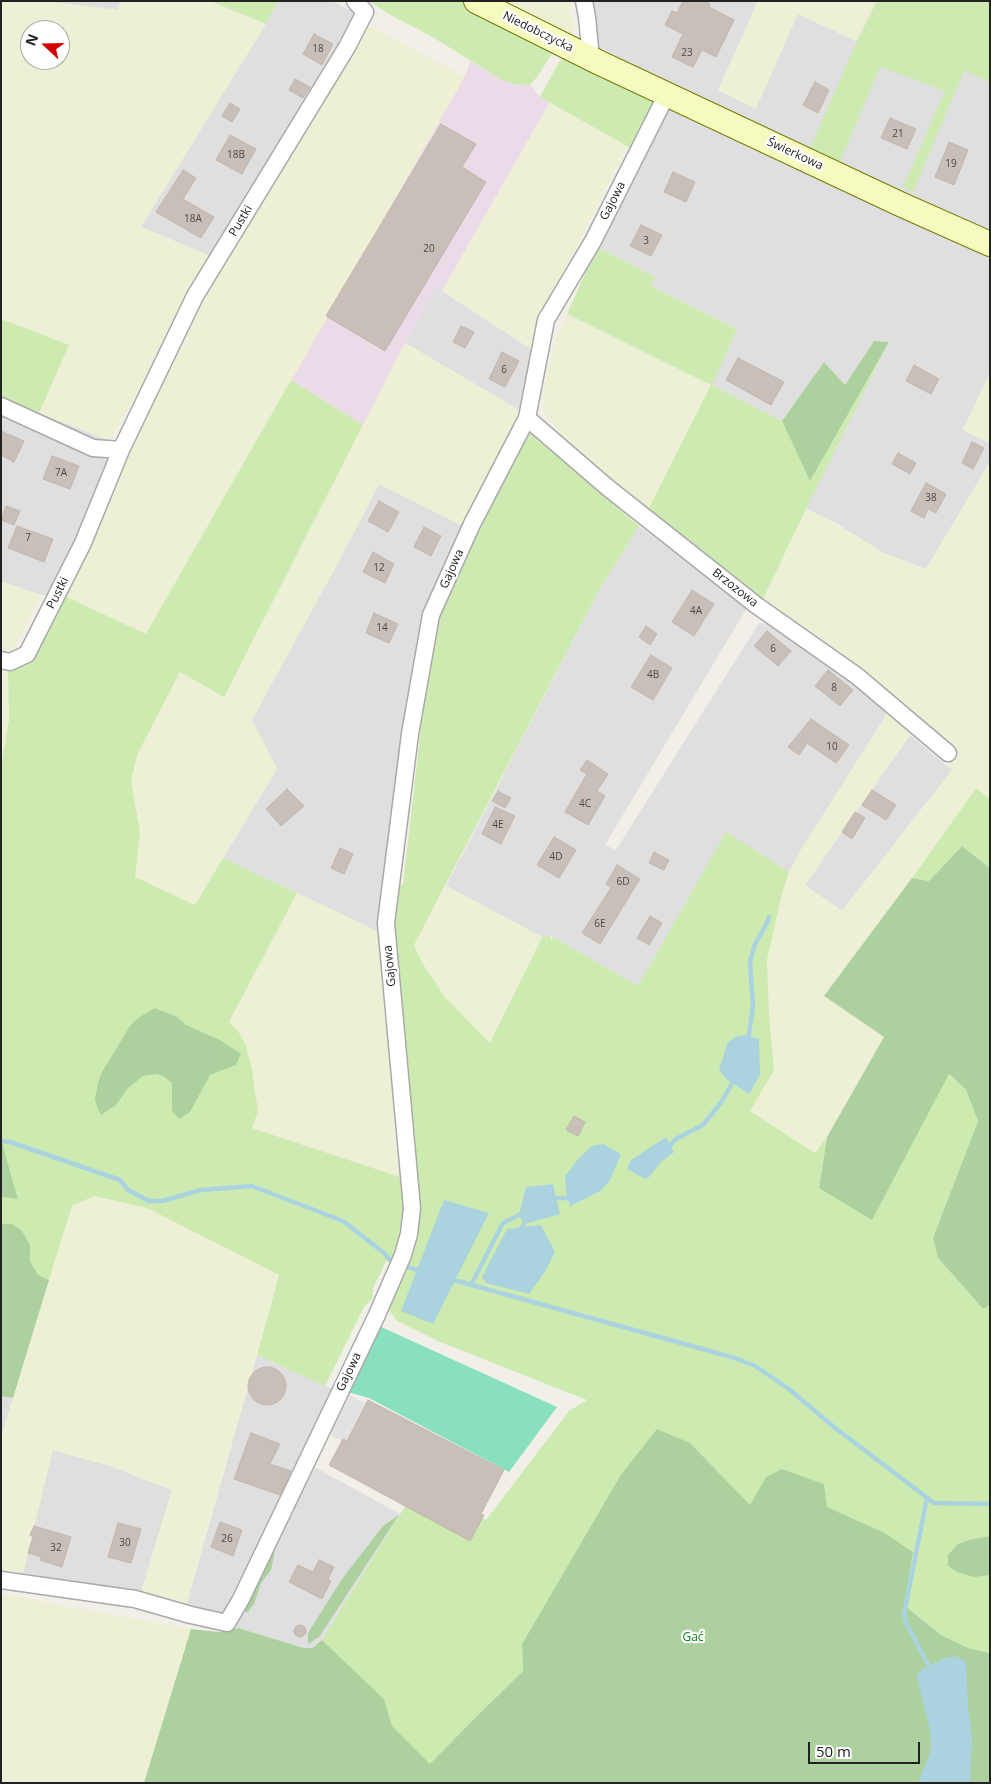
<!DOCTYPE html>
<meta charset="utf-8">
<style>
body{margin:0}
#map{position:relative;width:991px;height:1784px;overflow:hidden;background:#f2efe9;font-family:"Open Sans",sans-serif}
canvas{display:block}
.frame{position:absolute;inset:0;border:2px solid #222;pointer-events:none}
.north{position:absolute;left:20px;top:20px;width:50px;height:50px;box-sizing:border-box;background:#fff;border:1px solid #a7a7a7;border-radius:50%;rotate:291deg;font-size:14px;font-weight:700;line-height:20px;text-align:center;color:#222}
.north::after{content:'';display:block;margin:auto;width:18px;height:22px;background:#d40000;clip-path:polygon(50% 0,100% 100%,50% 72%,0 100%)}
.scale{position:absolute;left:808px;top:1742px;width:112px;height:22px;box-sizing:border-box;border:2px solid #222;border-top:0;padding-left:6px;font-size:15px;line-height:18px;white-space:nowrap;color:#222;-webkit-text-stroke:4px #fff;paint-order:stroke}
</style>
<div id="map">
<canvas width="991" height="1784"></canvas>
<div class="frame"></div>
<div class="north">N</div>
<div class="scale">50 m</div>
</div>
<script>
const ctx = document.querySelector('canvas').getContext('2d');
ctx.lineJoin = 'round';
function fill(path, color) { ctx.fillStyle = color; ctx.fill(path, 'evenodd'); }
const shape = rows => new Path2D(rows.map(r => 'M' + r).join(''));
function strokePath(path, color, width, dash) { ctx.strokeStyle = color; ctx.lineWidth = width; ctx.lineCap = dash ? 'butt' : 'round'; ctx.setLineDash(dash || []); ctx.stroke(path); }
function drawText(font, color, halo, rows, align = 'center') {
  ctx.font = font + ' "Open Sans",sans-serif'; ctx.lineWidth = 4.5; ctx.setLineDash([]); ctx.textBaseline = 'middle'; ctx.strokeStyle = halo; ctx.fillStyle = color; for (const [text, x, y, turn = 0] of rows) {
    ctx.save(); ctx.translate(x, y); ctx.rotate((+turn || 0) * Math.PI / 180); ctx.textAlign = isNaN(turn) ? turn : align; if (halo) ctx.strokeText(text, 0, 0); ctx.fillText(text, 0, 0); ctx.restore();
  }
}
const residential = shape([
 [43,1,121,1,118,10],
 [277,1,332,1,354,12,353,27,217,259,141,227],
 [590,1,758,1,719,90,798,14,856,41,877,1,990,1,990,373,963,430,990,443,990,462,926,569,883,553,834,522,806,509,889,342,874,341,845,385,824,362,782,421,711,385,737,329,651,286,655,277,597,247,673,87,597,45],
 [437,285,442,291,531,349,535,354,523,409,519,410,405,343],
 [1,319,110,440,105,469,53,596,36,594,1,582],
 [379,484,465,527,427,605,379,932,223,858,277,769,251,720,339,561],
 [639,526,748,606,605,845,616,850,759,623,775,625,828,660,888,712,789,872,726,833,638,986,551,936,542,937,446,886,598,592],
 [910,735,952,770,842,911,805,885],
 [257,1355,339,1392,309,1464,400,1514,322,1640,312,1648,304,1648,238,1628,187,1603],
 [1,1396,13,1398,1,1437],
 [52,1450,107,1465,172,1490,141,1592,23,1573]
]);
const industrial = shape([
 [470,61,500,79,514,84,530,85,540,97,550,102,442,291,437,286,405,343,363,425,291,380,465,76]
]);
const farmland = shape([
 [1,1,42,1,118,10,121,1,210,1,266,24,141,227,217,259,110,441,39,413,68,345,1,319],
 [30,30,60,30,60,60,30,60],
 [502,1,569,1,575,36],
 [758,1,877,1,857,41,798,14,756,109,718,90],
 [368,25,465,76,146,635,62,595,190,321,277,172],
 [550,102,628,147,539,319,531,349,442,291],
 [567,314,711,385,647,512,563,437,543,411,543,395,548,370,555,339],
 [405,343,519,410,465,527,379,484,339,561,252,720,277,769,195,905,135,877,140,833,131,780,138,753,180,672,224,697],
 [990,373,990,443,963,430],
 [990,462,990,799,975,789,912,878,824,996,884,1037,827,1137,815,1153,749,1111,774,1070,769,1014,767,960,782,893,789,872,800,851,888,712,910,735,805,885,842,911,952,770,948,766,957,752,830,644,763,599,806,509,834,522,883,553,926,569],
 [1,581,42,595,13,651,1,649],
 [1,670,8,671,9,720,1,768],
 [446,886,542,937,490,1043,444,996,423,964,414,945],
 [297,893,379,932,392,1064,394,1140,400,1177,252,1128,228,1023],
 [94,1196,147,1208,279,1275,187,1603,141,1592,172,1490,107,1465,53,1450,23,1573,1,1570,1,1437,72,1206],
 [1,1594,191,1629,145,1783,1,1783]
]);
const grass = shape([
 [210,1,278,1,266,24],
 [368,1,466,1,557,46,537,77,530,85,514,84,500,79,431,36,396,18],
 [877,1,990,1,990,82,964,71,913,192,903,187,945,91,880,67,839,164,809,151,857,41],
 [565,56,655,99,634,150,540,97,559,62],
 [597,247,655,277,651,286,737,329,712,385,782,421,810,481,889,342,806,509,763,599,647,512,711,385,567,314],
 [1,319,69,345,39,413,1,397],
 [291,380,363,425,224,697,180,672,138,753,131,780,140,833,135,877,195,905,223,858,297,893,229,1022,238,1031,246,1046,252,1070,258,1111,252,1128,406,1179,407,1189,401,1247,391,1261,386,1261,373,1288,373,1298,364,1307,325,1386,257,1355,279,1275,147,1208,94,1196,72,1206,49,1280,38,1275,30,1261,30,1245,12,1224,1,1224,1,768,9,720,8,671,35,648,62,595,146,634],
 [530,433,639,526,598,592,414,945,423,964,444,996,490,1043,542,937,551,936,551,940,553,937,638,986,726,832,789,872,782,893,767,960,769,1014,774,1070,750,1111,815,1153,827,1137,819,1188,942,1085,948,1074,966,1090,978,1121,933,1238,938,1258,983,1309,990,1305,990,1653,968,1648,941,1635,904,1605,883,1532,827,1507,766,1477,750,1506,690,1443,620,1476,522,1644,523,1671,477,1716,430,1765,392,1726,384,1699,322,1640,400,1514,422,1485,486,1520,569,1411,587,1400,440,1342,397,1321,387,1308,407,1256,393,921,396,884,403,885,430,649,449,589,463,556],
 [976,788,990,799,990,868,962,846,929,881,912,878]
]);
const forest = shape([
 [874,341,889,342,810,481,782,421,824,362,845,385],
 [962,846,990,868,990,1305,983,1309,938,1258,933,1238,978,1121,966,1090,949,1074,872,1220,819,1188,827,1137,884,1037,824,996,912,878,929,881],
 [155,1008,177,1017,186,1025,220,1040,241,1054,236,1065,210,1075,190,1112,179,1119,172,1111,172,1083,163,1076,156,1074,143,1076,128,1088,116,1105,101,1115,97,1107,95,1099,98,1083,102,1072,130,1026,138,1018],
 [1,1138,13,1183,18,1199,1,1197],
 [1,1224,12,1224,22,1231,30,1245,30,1261,38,1275,49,1280,13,1398,1,1396],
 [657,1429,690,1443,750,1505,766,1477,782,1469,824,1484,827,1507,883,1532,913,1552,904,1605,941,1635,968,1648,990,1653,990,1783,144,1783,191,1629,219,1632,238,1628,304,1648,312,1648,322,1640,384,1699,392,1726,430,1764,477,1716,523,1671,522,1644,620,1476],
 [399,1515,319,1637,308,1644,308,1633,342,1579,383,1526],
 [990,1536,990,1575,974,1577,957,1572,948,1566,948,1555,958,1544,969,1540],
 [275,1550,271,1570,261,1583,254,1604,247,1613,239,1606,267,1551]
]);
const pitch = shape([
 [379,1326,557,1407,509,1472,369,1398,344,1391]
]);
const parking = shape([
 [344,1392,367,1404,350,1442,343,1439,342,1441,325,1433]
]);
const water = shape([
 [746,1035,759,1039,760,1075,749,1094,726,1079,719,1070,728,1042,737,1036],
 [666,1137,674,1152,660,1163,649,1177,645,1179,627,1169,631,1160],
 [603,1144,621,1154,610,1180,602,1190,570,1206,566,1192,565,1176,579,1158,592,1146],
 [553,1184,560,1214,524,1224,519,1215,526,1187],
 [444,1200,489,1213,433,1324,401,1311],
 [541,1225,555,1252,546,1270,529,1294,486,1283,482,1277,507,1229],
 [956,1656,966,1662,968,1707,972,1737,970,1783,918,1783,931,1750,930,1730,917,1678,919,1671,945,1658]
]);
const stream = shape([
 [748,1041,753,1006,750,962,755,944,767,923,769,917],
 [1,1141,10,1142,120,1180,128,1190,149,1201,162,1201,201,1190,252,1186,343,1221,384,1253,391,1261],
 [670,1145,676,1139,703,1125,722,1101,735,1078],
 [557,1198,568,1198],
 [521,1229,524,1224],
 [407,1267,421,1271],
 [450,1279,735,1358,755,1366,789,1389,834,1427,934,1503,990,1504],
 [471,1285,503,1223,519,1215],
 [927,1498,904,1614,906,1623,929,1666]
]);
const building = shape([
 [683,1,704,1,710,4,709,7,734,20,716,57,702,50,693,67,672,57,683,34,665,25,672,11,677,13,683,1],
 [314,34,333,44,322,65,303,54,314,34],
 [295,79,310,87,303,98,289,90,295,79],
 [815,82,829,90,818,113,803,105,815,82],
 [230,103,240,109,232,122,222,116,230,103],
 [890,118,916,129,907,149,881,138,890,118],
 [441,124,476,144,462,167,486,182,385,351,326,316,441,124],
 [230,135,256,149,242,174,216,160,230,135],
 [949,142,968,150,954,185,935,177,949,142],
 [183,170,196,178,183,199,214,217,201,238,156,212,183,170],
 [673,172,695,182,686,202,664,192,673,172],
 [641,225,662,235,651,256,630,246,641,225],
 [461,326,474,332,465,348,453,342,461,326],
 [502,352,519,361,505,387,489,379,502,352],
 [738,358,784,382,771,405,726,380,738,358],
 [914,365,939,379,931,394,906,381,914,365],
 [1,431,24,441,14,462,1,455,1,431],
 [972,442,984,448,973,469,962,463,972,442],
 [898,453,916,463,910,474,892,464,898,453],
 [52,456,79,466,70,489,43,479,52,456],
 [926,483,946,494,936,513,928,509,924,518,911,511,926,483],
 [379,501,399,512,388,532,368,521,379,501],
 [6,506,20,511,14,525,1,520,6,506],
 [17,526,53,539,44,562,8,548,17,526],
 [424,527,441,536,431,556,414,547,424,527],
 [373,552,394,564,385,583,363,572,373,552],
 [692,590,714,604,694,636,672,622,692,590],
 [374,613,398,624,389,643,366,633,374,613],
 [646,626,657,634,650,645,639,637,646,626],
 [767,631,791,651,778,666,754,646,767,631],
 [651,655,672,668,653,700,631,687,651,655],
 [828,670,853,690,840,706,815,686,828,670],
 [811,719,849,745,836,763,807,743,799,755,788,747,811,719],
 [587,760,608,774,597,791,605,796,588,825,565,812,587,774,580,770,587,760],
 [287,789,304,806,281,826,266,809,287,789],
 [872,790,896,805,886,820,862,805,872,790],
 [498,791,511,798,505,808,492,801,498,791],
 [495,807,515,816,501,844,482,834,495,807],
 [855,812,865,818,852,839,842,832,855,812],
 [554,837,576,850,559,878,537,865,554,837],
 [340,848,353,854,344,874,331,868,340,848],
 [654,852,669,860,664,870,649,863,654,852],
 [617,865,640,879,600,944,582,933,611,888,606,884,617,865],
 [650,916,662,923,649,945,637,938,650,916],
 [574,1116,585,1122,578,1136,566,1130,574,1116],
 '248 1386a19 19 0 1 1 38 0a19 19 0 1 1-38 0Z',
 [368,1400,504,1470,481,1514,484,1515,470,1541,329,1465,343,1439,347,1441,368,1400],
 [251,1433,280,1444,270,1464,291,1471,280,1495,234,1479,251,1433],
 [220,1522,242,1530,233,1556,211,1547,220,1522],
 [118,1523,141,1529,131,1563,108,1557,118,1523],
 [34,1526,71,1537,62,1567,40,1560,41,1557,28,1553,33,1537,30,1535,34,1526],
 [319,1560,334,1567,328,1579,331,1581,322,1599,289,1582,298,1565,313,1572,319,1560],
 '294 1631a6 6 0 1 1 12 0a6 6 0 1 1-12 0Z'
]);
const street = shape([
 [584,1,587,17,591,58],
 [1,406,93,448,121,450],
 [527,418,607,487,756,605,857,676,948,753],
 [1,660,10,662,27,654,83,543,121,450,195,296,347,47,365,12,355,1],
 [1,1580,135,1599,191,1615,227,1623,241,1599,376,1317,403,1255,409,1234,412,1208,386,923,410,734,431,615,472,524,527,418,546,320,593,241,667,94]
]);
const secondary = shape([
 [476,1,600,63,900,204,990,244]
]);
const numberNames = [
 ["18",318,49],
 ["23",687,53],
 ["21",898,134],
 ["18B",236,155],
 ["19",951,164],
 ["18A",193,219],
 ["3",646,241],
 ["20",429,249],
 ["6",504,370],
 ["7A",61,473],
 ["38",931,498],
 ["7",28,538],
 ["12",379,568],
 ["4A",696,611],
 ["14",382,628],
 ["6",773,649],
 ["4B",653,675],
 ["8",834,688],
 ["10",832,747],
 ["4C",585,804],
 ["4E",498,825],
 ["4D",556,857],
 ["6D",623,882],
 ["6E",600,924],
 ["26",227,1539],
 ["30",125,1543],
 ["32",56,1548]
];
const streetNames = [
 ["Niedobczycka",538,32,26],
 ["Świerkowa",795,154,25],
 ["Gajowa",613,201,-63],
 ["Pustki",241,221,-59],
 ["Gajowa",452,569,-66],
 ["Brzozowa",735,588,38],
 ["Pustki",58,593,-63],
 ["Gajowa",390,966,-96],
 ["Gajowa",349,1372,-64]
];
const parkNames = [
 ["Gać",693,1638]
];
fill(residential, '#e0dfdf');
fill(industrial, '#ebdbe8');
fill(farmland, '#eef0d5');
fill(grass, '#cdebb0');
fill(forest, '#add19e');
fill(pitch, '#88e0be');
fill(parking, '#e2e2e2');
fill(water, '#aad3df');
strokePath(stream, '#aad3df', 4.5);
fill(building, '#c7bfb8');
strokePath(building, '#c4b6ab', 1);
strokePath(street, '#a9a9a9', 19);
strokePath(secondary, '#707d05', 26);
strokePath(street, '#fff', 16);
strokePath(secondary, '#f7fabf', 24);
drawText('10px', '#4b4948', null, numberNames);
drawText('12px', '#222', '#fff', streetNames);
drawText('12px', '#0c8416', '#fff', parkNames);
</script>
